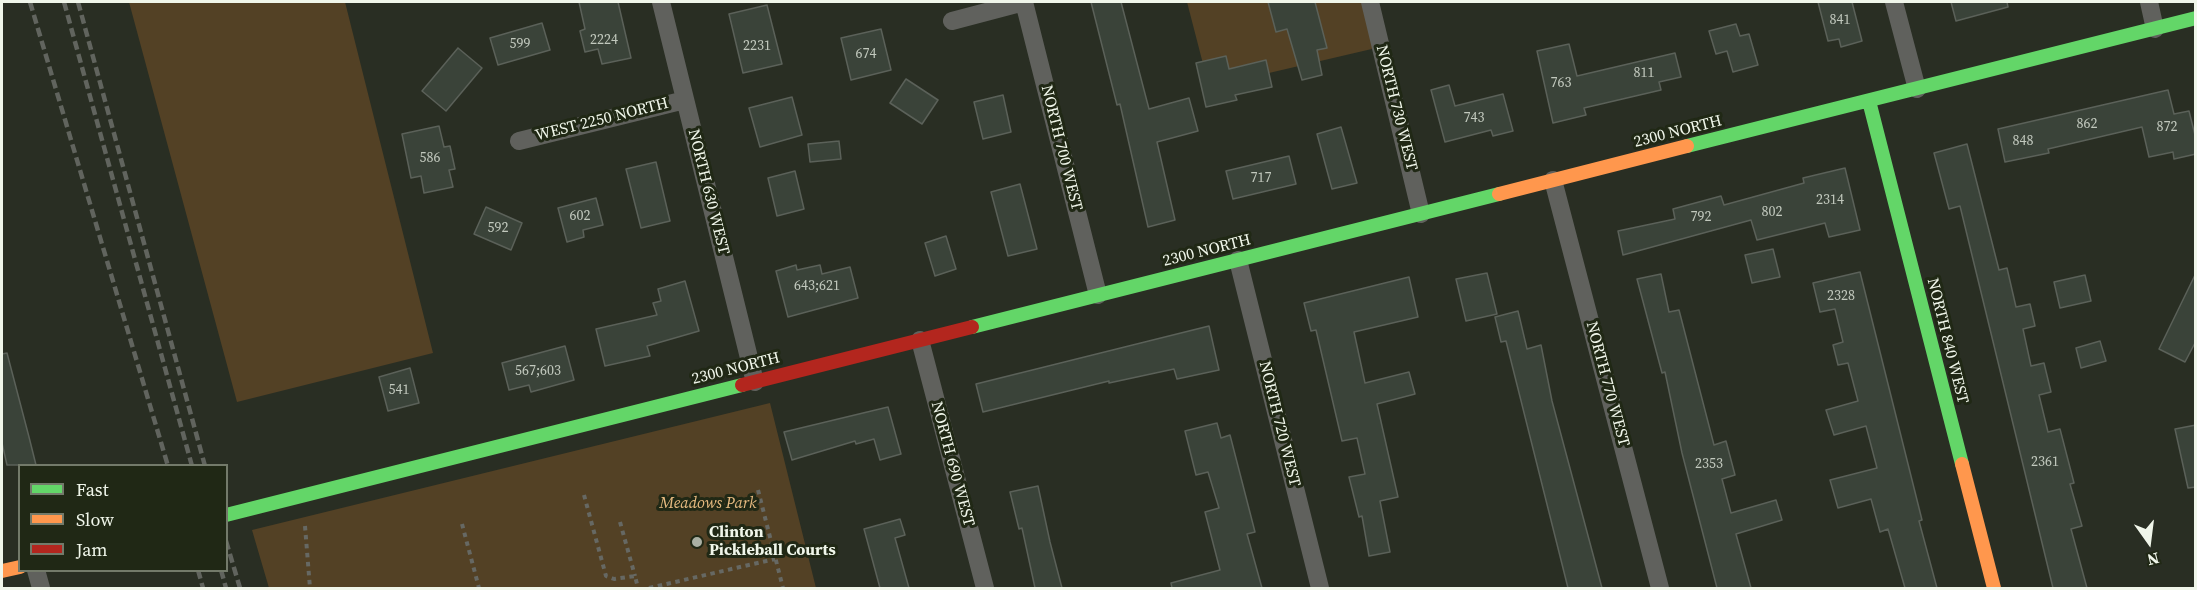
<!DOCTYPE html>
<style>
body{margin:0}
#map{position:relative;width:2197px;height:590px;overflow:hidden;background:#292e23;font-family:"Source Serif 4",serif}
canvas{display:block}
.frame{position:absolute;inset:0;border:3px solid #f0f6ea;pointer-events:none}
.legend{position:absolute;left:18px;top:464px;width:210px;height:108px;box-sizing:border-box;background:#202815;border:2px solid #737a6a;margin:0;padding:8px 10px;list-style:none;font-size:18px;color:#f0f6ea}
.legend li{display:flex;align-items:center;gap:12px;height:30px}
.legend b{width:30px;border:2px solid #737a6a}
.north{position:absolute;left:2119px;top:512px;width:60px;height:60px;-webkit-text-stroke:4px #202815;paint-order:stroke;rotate:166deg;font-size:16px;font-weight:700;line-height:24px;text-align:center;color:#f0f6ea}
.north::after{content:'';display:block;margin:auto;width:21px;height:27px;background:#f0f6ea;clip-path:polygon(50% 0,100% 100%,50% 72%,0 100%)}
</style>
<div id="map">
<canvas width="2197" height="590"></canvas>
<div class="frame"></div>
<ul class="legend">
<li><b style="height:8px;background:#63d668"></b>Fast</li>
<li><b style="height:8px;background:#ff974d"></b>Slow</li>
<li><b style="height:8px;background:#b3261e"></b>Jam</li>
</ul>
<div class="north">N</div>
</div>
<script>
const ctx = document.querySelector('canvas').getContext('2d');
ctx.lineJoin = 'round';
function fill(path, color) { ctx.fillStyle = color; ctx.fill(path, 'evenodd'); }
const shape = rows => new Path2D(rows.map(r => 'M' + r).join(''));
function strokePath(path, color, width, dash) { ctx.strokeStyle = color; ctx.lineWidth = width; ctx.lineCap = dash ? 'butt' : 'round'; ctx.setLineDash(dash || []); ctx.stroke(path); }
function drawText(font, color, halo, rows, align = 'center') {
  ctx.font = font + ' "Source Serif 4",serif'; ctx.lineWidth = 6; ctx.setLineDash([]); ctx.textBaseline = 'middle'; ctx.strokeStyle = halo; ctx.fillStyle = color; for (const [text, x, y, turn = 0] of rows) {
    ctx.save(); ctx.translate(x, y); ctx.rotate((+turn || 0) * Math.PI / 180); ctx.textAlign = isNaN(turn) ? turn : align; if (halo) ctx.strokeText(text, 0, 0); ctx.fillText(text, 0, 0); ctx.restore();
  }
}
const green = shape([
 [129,2,345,2,433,353,237,402],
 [1187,2,1364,2,1376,48,1209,87],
 [770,403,816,588,269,588,252,530]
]);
const building = shape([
 [579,2,618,2,631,58,602,64,598,49,585,52,580,31,585,29,579,2],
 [1091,2,1121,2,1149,109,1189,98,1198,131,1157,142,1175,220,1148,227,1120,104,1117,105,1091,2],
 [1268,2,1315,2,1327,48,1317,50,1322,75,1302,80,1287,29,1276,32,1268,2],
 [1818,2,1852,2,1862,41,1841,47,1839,39,1828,41,1818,2],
 [1951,2,2007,2,2008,7,1956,21,1951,2],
 [767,5,782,64,743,73,729,14,767,5],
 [542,23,550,50,498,65,490,38,542,23],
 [1736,24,1740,36,1749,34,1758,65,1733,72,1727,51,1716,54,1709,31,1736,24],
 [881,29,891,70,851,80,841,38,881,29],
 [1569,44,1577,76,1675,53,1681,77,1659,82,1661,90,1584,108,1586,115,1553,123,1537,51,1569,44],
 [458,48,482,68,446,111,422,91,458,48],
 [1226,56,1229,69,1266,60,1272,87,1235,95,1237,100,1206,107,1196,63,1226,56],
 [906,79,938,100,922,124,890,103,906,79],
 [1449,85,1455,106,1503,94,1513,131,1493,136,1491,130,1445,142,1431,90,1449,85],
 [2168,90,2174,114,2189,111,2196,139,2196,154,2174,159,2173,152,2149,157,2142,127,2048,149,2049,153,2005,162,1998,129,2168,90],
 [1003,95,1011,132,983,139,974,102,1003,95],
 [792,97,802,135,760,147,749,108,792,97],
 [439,126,444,147,450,146,455,169,449,170,453,187,424,193,421,176,411,178,402,134,439,126],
 [1341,127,1357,183,1332,189,1317,134,1341,127],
 [839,141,841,159,810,162,808,144,839,141],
 [1967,144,1999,270,2007,268,2016,307,2030,304,2035,326,2023,329,2031,366,2044,363,2051,392,2039,395,2048,432,2060,429,2074,483,2070,484,2082,526,2071,529,2087,588,2053,588,1960,206,1949,209,1934,153,1967,144],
 [1289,156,1296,184,1233,199,1226,171,1289,156],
 [656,162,670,221,641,228,626,169,656,162],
 [1845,168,1860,230,1829,237,1825,223,1757,240,1751,220,1623,255,1618,231,1675,219,1673,209,1721,196,1724,205,1804,183,1803,178,1845,168],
 [795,171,804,209,777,216,768,178,795,171],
 [1020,184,1037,249,1008,256,991,192,1020,184],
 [596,198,603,225,583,230,584,237,567,242,558,208,596,198],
 [486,207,522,223,511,250,474,234,486,207],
 [946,236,956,269,935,276,925,243,946,236],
 [1773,249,1780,277,1752,283,1745,255,1773,249],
 [796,265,797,270,820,265,822,274,850,267,858,298,788,317,776,271,796,265],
 [1860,272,1922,520,1919,521,1937,588,1905,588,1888,529,1880,532,1871,499,1838,508,1830,480,1877,468,1866,426,1834,435,1826,410,1858,401,1848,363,1838,365,1833,345,1843,342,1835,309,1820,312,1813,283,1860,272],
 [1487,273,1497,314,1466,321,1456,279,1487,273],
 [2196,273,2196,341,2185,362,2159,349,2196,273],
 [1661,274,1669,312,1679,310,1714,445,1726,441,1735,475,1722,479,1731,513,1776,500,1782,520,1736,534,1751,588,1717,588,1682,453,1665,372,1662,373,1637,279,1661,274],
 [2085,275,2091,301,2060,308,2054,282,2085,275],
 [1409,277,1418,317,1354,332,1365,383,1409,372,1415,394,1377,404,1398,497,1380,501,1390,552,1369,556,1362,516,1359,517,1349,477,1365,474,1357,438,1342,441,1316,330,1311,331,1304,303,1409,277],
 [685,281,699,331,647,346,650,356,605,366,596,329,657,315,653,303,661,301,658,289,685,281],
 [1518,311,1527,349,1541,345,1552,401,1602,588,1568,588,1506,341,1501,342,1495,317,1518,311],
 [1209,326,1219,370,1177,379,1174,369,1109,383,1109,381,983,412,976,384,1209,326],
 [2100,341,2106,361,2081,368,2076,348,2100,341],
 [565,346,574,380,531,392,529,385,509,390,502,363,565,346],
 [7,353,29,437,36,465,7,465,2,443,2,354,7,353],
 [410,368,419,403,388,411,379,377,410,368],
 [888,407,901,454,880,460,874,439,856,444,855,441,792,460,784,432,888,407],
 [1217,423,1221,438,1230,435,1255,532,1247,534,1262,588,1172,588,1171,583,1220,570,1205,512,1219,508,1208,472,1196,475,1185,431,1217,423],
 [2196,425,2196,487,2188,488,2175,429,2196,425],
 [1038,486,1050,542,1062,588,1035,588,1022,528,1019,529,1010,492,1038,486],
 [900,519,905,535,895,538,909,588,880,588,864,529,900,519]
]);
const path = shape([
 [758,490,783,588],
 [584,495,606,576,614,579,635,576,638,588],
 [620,522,635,576],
 [462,524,479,588],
 [305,526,310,588],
 [649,588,775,559]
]);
const street = shape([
 [661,2,755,382],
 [1024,2,1098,295],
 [1370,2,1421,214],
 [1894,2,1917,89],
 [2149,2,2155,29],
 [952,21,1024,2],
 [519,141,685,100],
 [1553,180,1660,588],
 [1238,260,1320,588],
 [920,340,985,588],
 [36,570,41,588]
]);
const fast = shape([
 [1869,101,1962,464],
 [1687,146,2196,18],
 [972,327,1499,194],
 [226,515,742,385]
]);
const slow = shape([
 [1499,194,1687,146],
 [1962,464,1994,588],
 [2,571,20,567]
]);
const jam = shape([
 [742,385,972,327]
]);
const rail = shape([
 [30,2,168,466],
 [64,2,192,466],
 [78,2,205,466],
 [226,541,240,588],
 [198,570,203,588],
 [221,570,226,588]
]);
const markers = [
 [697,542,6,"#aab0a4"]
];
const numberNames = [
 ["841",1840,20],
 ["2224",604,40],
 ["599",520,44],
 ["2231",757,46],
 ["674",866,54],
 ["811",1644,73],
 ["763",1561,83],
 ["743",1474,118],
 ["862",2087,124],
 ["872",2167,127],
 ["848",2023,141],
 ["586",430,158],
 ["717",1261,178],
 ["2314",1830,200],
 ["802",1772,212],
 ["602",580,216],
 ["792",1701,217],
 ["592",498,228],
 ["643;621",817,286],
 ["2328",1841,296],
 ["567;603",538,371],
 ["541",399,390],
 ["2361",2045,462],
 ["2353",1709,464]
];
const streetNames = [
 ["NORTH 730 WEST",1396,108,76],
 ["WEST 2250 NORTH",602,120,-14],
 ["2300 NORTH",1678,132,-14],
 ["NORTH 700 WEST",1061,148,76],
 ["NORTH 630 WEST",708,192,76],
 ["2300 NORTH",1207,251,-14],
 ["NORTH 840 WEST",1947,341,76],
 ["2300 NORTH",736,369,-14],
 ["NORTH 770 WEST",1607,384,75],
 ["NORTH 720 WEST",1279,424,76],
 ["NORTH 690 WEST",952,464,75]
];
const parkNames = [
 ["Meadows Park",708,504]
];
const poiNames = [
 ["Clinton",709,533],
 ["Pickleball Courts",709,551]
];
fill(green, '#534125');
fill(building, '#3a4339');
strokePath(building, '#5b6159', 1.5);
strokePath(path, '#666863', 4, [4.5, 4.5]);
strokePath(street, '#60615d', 18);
strokePath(fast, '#63d668', 14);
strokePath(slow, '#ff974d', 14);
strokePath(jam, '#b3261e', 14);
strokePath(rail, '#61645e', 4.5, [9, 4.5]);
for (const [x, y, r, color] of markers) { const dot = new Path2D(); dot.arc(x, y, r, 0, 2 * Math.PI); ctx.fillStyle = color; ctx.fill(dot); strokePath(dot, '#202815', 2); }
drawText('14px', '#c2c9be', null, numberNames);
drawText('16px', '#f0f6ea', '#202815', streetNames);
drawText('italic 16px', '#e6ba80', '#202815', parkNames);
drawText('bold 16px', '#f0f6ea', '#202815', poiNames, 'left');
</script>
